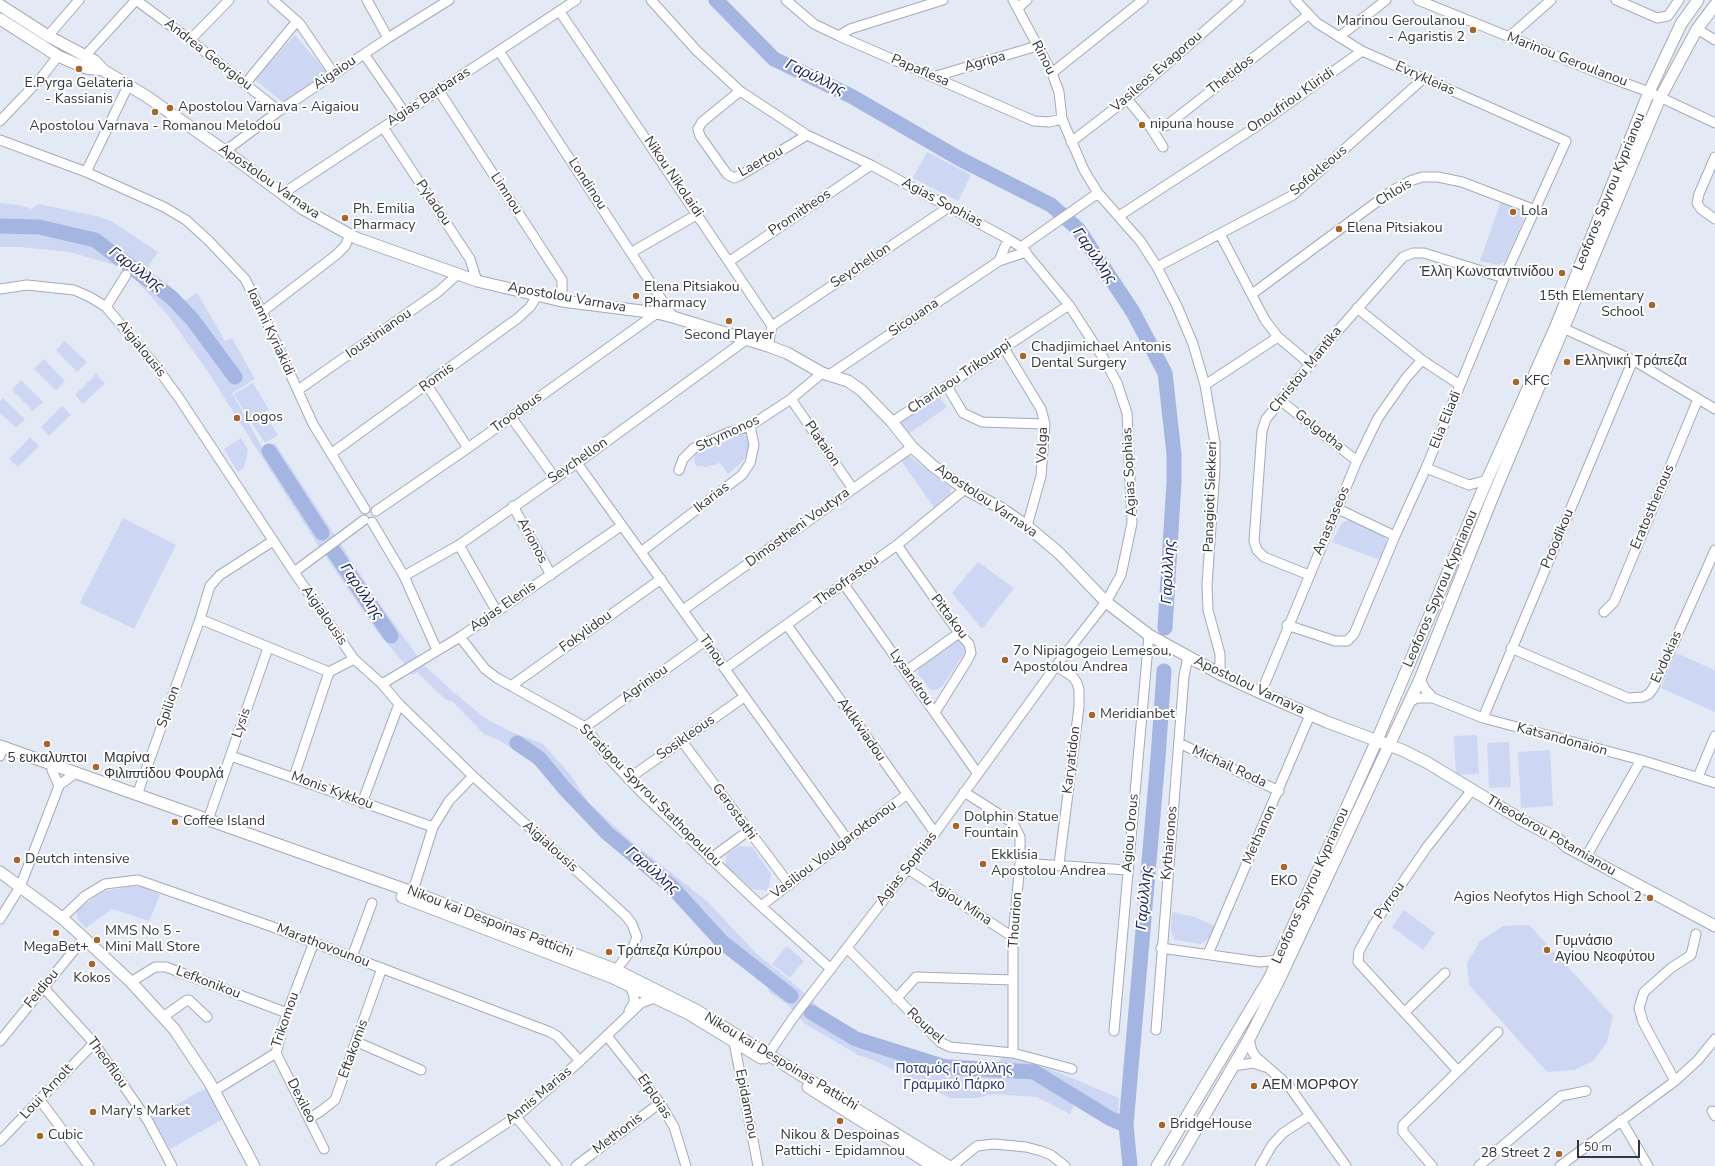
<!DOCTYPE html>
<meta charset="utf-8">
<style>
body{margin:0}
#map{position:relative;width:1715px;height:1166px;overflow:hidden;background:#e4e9f6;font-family:"Nunito Sans",sans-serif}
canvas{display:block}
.scale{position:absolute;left:1577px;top:1140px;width:63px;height:18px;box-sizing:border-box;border:2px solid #34363b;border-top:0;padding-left:5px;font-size:12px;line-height:14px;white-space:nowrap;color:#34363b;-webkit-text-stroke:3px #fff;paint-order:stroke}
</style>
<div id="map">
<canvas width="1715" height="1166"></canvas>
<div class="scale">50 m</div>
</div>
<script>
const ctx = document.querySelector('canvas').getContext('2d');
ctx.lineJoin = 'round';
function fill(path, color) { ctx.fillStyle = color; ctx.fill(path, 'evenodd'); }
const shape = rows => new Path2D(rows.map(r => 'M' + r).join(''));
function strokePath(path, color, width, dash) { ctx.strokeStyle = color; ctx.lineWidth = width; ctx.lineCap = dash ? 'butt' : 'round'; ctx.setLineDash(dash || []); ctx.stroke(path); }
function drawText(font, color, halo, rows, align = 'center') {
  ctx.font = font + ' "Nunito Sans",sans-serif'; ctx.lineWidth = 4; ctx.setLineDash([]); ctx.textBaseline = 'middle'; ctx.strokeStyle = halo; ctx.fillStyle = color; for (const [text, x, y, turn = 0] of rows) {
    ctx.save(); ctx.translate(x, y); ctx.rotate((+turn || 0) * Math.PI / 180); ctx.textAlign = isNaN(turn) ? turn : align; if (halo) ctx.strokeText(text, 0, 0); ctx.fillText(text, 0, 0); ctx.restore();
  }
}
const green = shape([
 [295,35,329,75,284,103,254,79],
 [927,152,971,175,958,201,913,178],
 [1501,201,1515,207,1522,213,1523,221,1507,257,1504,262,1498,265,1480,261],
 [0,203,19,205,32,209,38,204,96,216,111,221,158,252,145,271,171,287,181,303,197,293,225,341,232,338,255,379,232,393,263,449,275,443,377,600,424,665,452,691,485,718,507,730,543,744,570,774,588,802,632,842,707,901,756,953,800,989,817,1006,858,1035,931,1058,999,1062,1003,1055,1024,1060,1067,1076,1119,1098,1118,1127,1075,1103,1070,1114,1037,1097,994,1094,976,1098,950,1098,873,1060,858,1055,804,1023,788,1005,770,993,766,984,692,919,661,886,615,844,565,796,560,786,535,764,499,740,484,734,453,702,446,700,417,672,412,675,404,663,379,634,319,547,208,372,167,314,125,268,70,252,20,247,0,247],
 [65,341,87,362,77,372,56,350],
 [44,359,65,381,56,390,34,369],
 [96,374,105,383,83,404,75,395],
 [21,380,43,402,33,411,12,390],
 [253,383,269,410,250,421,234,394],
 [939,395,947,407,908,434,900,425,900,420],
 [3,398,25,419,16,428,0,413,0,401],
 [62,406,71,415,49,436,41,427],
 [265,415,278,435,265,443,252,423],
 [741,433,750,439,748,454,741,463,728,474,720,463,706,467,696,466,694,459,697,452,703,447,729,435],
 [30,437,39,446,18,467,9,459],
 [241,438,248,450,244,468,238,472,224,449],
 [908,455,951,488,949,497,934,507,904,465,902,460],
 [123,518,176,545,134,629,80,603],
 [1351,519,1384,532,1387,543,1380,560,1332,542,1342,523],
 [978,562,1014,588,982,629,952,593],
 [960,638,967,649,943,685,938,689,933,690,930,689,918,674,919,668],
 [1676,653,1715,670,1715,712,1661,688],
 [1477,735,1479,774,1456,775,1454,736],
 [1509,742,1511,787,1489,788,1487,743],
 [1550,750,1553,806,1521,808,1518,752],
 [739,846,752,847,771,874,768,891,752,889,725,865,727,854],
 [131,886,143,887,160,895,149,921,112,909,86,928,78,920,76,911,98,895,106,891],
 [1404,910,1435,933,1423,950,1392,927],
 [1172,912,1195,917,1215,926,1210,938,1201,944,1175,940,1171,932],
 [1529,925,1613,1016,1607,1042,1594,1060,1575,1070,1547,1072,1469,985,1467,963,1480,941,1503,926],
 [787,946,804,961,790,978,772,964],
 [206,1088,223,1119,170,1149,152,1118]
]);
const river = shape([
 [716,0,774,59,851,96,960,159,1051,205,1078,229,1133,312,1165,373,1174,454,1174,482,1165,628],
 [0,226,39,227,95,240,171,297,192,319,235,377],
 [269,451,322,533],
 [332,549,391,636],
 [517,743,539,758,565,789,607,833,672,887,722,942,791,996],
 [811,1012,856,1039,945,1067,1034,1072,1111,1119,1126,1125,1130,1166],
 [1126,1125,1158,758,1164,671]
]);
const minor = shape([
 [136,0,190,40,279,111],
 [273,0,300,24,334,74],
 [367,0,388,38],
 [651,0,697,51,740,91,807,135,871,165,1008,239,1021,247,1069,305,1104,359,1117,383,1127,413,1132,523,1121,575,1106,602,1056,666,935,833,793,1018,765,1059],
 [786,0,814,24,839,36,1034,121,1049,122,1062,119],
 [1013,0,1052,73,1059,92,1062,119,1084,170,1098,193,1141,242,1157,267,1177,306,1193,344,1205,385,1215,443,1215,468,1207,585,1208,610,1220,654,1220,674],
 [1418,0,1606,76,1649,92,1715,123],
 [1616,0,1657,18,1668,16,1679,0],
 [1018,8,1027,0],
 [560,12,772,326,768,346],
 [1697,29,1715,40],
 [48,36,79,0],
 [839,36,850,29,943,0],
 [1339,37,1386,0],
 [1509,37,1551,0],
 [190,40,229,0],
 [499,51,673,317],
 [364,54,405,113],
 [85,56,136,0],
 [1052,73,1143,0],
 [933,77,1037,46],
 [245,84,297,21],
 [439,91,562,280,562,301],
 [740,91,702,122,698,129,700,136,727,174,734,178,741,175,807,135],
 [1127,99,1151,128,1163,147],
 [0,121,41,78,58,56],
 [383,127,470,259,477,281],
 [1151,128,1166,126,1308,15],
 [0,140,86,172,164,207,186,220,209,241,245,279,262,312,313,424,365,509],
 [1071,142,1127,99,1240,0],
 [225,151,279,111,388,38,449,0],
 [1715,157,1699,194,1697,203,1701,209,1715,219],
 [86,172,128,86],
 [282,194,576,0],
 [1119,216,1257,126,1362,51],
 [1220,234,1265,320,1278,337,1310,364],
 [1021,247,1098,193],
 [632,252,698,214],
 [730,261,871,165],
 [999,261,1008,239],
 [1157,267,1293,195,1424,78],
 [0,289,27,285,74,290,90,297,106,307,155,365,179,398,294,572,354,659,382,684,399,704,473,776,626,916,632,924,637,937,632,949,616,970],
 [1252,294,1393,190,1410,181,1422,177,1438,177,1462,182,1535,210],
 [106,307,126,275],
 [1357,308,1422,360,1460,385],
 [262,312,336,255,345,246,350,235],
 [772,326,949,207],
 [1565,329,1633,360,1715,409],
 [1004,348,1041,409,1045,424,1041,476,1027,526],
 [829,375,999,261,1026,252],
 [427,385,468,448],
 [1205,385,1278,337],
 [947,386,963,413,982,422,1045,424],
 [298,390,438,292,457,275],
 [791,399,853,489],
 [1281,401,1357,461],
 [511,417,555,478],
 [892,422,1069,305],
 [332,453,518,318,530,307,537,296],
 [577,463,847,839],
 [1426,468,1469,485,1487,480],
 [679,470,683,459,694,448,727,433,750,426,791,399,822,373],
 [513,506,551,575],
 [1338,509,1395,536],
 [376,511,468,448,657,313],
 [372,522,404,576,437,650],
 [459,545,497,612],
 [897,545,959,633,969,644,971,653,967,661,935,712],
 [641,552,742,475,750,463,754,445,750,426],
 [294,572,364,520],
 [1309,575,1264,557,1257,550,1254,541,1262,431,1266,419,1328,342,1403,257,1413,253,1424,253,1504,278],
 [404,576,459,545,577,463,747,339],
 [843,583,978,774],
 [683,610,912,447],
 [1604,612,1614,602,1698,399],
 [200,619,329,672],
 [787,625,935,833],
 [1287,625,1335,641,1347,641,1354,634,1395,536,1426,468,1504,278,1566,141,1362,51,1317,23,1295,0],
 [460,637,485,669,497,678,585,727,607,756,642,793,761,906,831,969],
 [1511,648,1628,698,1643,697,1649,694,1654,687,1715,550],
 [1056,666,1073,677,1077,683,1079,690,1079,707,1059,864],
 [725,669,897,545,965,489],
 [906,671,959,633],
 [1420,679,1425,689,1433,698,1483,718,1641,760,1715,783],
 [382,684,460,637,621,526],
 [511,686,661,579],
 [1261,693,1357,461,1378,418,1406,378,1422,360],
 [1409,702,1417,698,1433,698],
 [1483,718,1633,360],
 [585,727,705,641],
 [681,740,789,884],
 [1179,743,1279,791],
 [0,756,1,753],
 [231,756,433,827],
 [294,777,329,672,354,659],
 [1698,777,1715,736],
 [628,779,744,697],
 [59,785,76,773],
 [964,792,1013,823,1020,837,1020,863,1013,937,1013,1053],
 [137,795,200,619,210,586,220,575,273,541],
 [362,803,399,704],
 [208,820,268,648],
 [1586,857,1641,760],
 [710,859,748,831],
 [1020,863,1127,870],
 [906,868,1013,937],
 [411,897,433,827,449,801,473,776],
 [761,906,906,795],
 [62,918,85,896,105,884,138,880,270,926,550,1032,557,1036,580,1061],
 [0,919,20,887,59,786,52,770],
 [1161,948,1260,962,1278,960],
 [848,949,940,1042,950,1047,1013,1053,1072,1069],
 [1208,954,1310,715],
 [352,957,372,903],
 [131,982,155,967,166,967,287,1013],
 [44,988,94,1043,148,1121,172,1166],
 [896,999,916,977,1013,980],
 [629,1011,634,1003,634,996,630,986],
 [1405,1012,1445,973],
 [163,1017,187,1000,189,1000,207,1017],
 [1156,1030,1184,676,1188,657],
 [1114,1031,1149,635],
 [607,1036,660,1103,674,1127,686,1166],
 [1249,1039,1252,1051,1256,1057,1289,1086,1346,1166],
 [0,1041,84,938],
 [357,1042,421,1070],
 [734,1042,758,1166],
 [276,1053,324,1149],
 [1233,1066,1253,1063,1265,1067],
 [1458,1071,1358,962,1359,951,1374,924,1427,847,1472,790],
 [1675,1081,1643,1022,1639,1008,1644,992,1671,968,1691,955,1696,934],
 [214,1091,276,1053,287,1013,314,942],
 [40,1100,89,1166],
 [1712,1111,1715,1116],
 [516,1117,557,1166],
 [310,1118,321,1111,335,1100,382,968],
 [1621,1120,1648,1166],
 [0,1141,94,1043],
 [441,1166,516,1117,580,1061,641,1003,654,998],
 [576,1166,660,1103],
 [952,1166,977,1146,994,1144,1026,1147,1041,1151,1051,1155,1065,1166],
 [1260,1166,1272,1145,1283,1133,1309,1116],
 [1432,1166,1403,1132,1403,1125,1498,1032],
 [1479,1166,1561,1096,1586,1091],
 [1560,1166,1675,1081,1698,1060,1715,1039]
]);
const major = shape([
 [0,5,48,36,95,61,103,70,146,96,225,151,303,209,356,238,477,281,562,301,657,313,673,317,768,346,787,353,822,373,848,381,861,390,892,422,912,447,933,466,965,489,999,507,1027,526,1059,553,1106,602,1149,635,1220,674,1261,693,1327,722,1402,750,1428,763,1525,822,1558,839,1567,847,1715,926],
 [0,19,58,56,86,68,103,70],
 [0,746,426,897,616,970,696,1010,948,1166],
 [0,872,62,918,84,938,131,982,174,1029,210,1083,254,1166],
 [402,897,611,977,689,1014,761,1058],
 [808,1087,933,1166],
 [1157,1166,1270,977,1377,740,1487,480,1556,326,1649,92,1681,24,1698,0],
 [1175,1166,1249,1039,1281,976,1420,679,1491,501,1660,98,1697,29,1715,5]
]);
const markers = [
 [1473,30,4,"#a4662c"],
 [79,69,4,"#a4662c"],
 [170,108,4,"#a4662c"],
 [155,112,4,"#a4662c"],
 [1142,125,4,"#a4662c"],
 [1513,212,4,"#a4662c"],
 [345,218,4,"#a4662c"],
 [1339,229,4,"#a4662c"],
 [1562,273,4,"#a4662c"],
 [636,296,4,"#a4662c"],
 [1652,305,4,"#a4662c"],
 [729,321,4,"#a4662c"],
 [1023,356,4,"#a4662c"],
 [1567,362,4,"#a4662c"],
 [1516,382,4,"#a4662c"],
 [237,418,4,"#a4662c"],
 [1005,660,4,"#a4662c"],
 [1092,715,4,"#a4662c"],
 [47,744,4,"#a4662c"],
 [96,767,4,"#a4662c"],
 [175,822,4,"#a4662c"],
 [956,826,4,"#a4662c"],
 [17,860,4,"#a4662c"],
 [983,864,4,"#a4662c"],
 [1284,867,4,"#a4662c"],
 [1650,898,4,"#a4662c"],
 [56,933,4,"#a4662c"],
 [97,940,4,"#a4662c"],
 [1547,950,4,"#a4662c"],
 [609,952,4,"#a4662c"],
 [92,964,4,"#a4662c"],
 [1254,1086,4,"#a4662c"],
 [93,1112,4,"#a4662c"],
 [840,1121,4,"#a4662c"],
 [1162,1125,4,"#a4662c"],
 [40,1136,4,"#a4662c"],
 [1559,1154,4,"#a4662c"]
];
const poiNames = [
 ["Marinou Geroulanou",1465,22,"right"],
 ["- Agaristis 2",1465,38,"right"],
 ["E.Pyrga Gelateria",79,84,"center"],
 ["- Kassianis",79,100,"center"],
 ["Apostolou Varnava - Aigaiou",178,108],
 ["nipuna house",1150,125],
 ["Apostolou Varnava - Romanou Melodou",155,127,"center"],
 ["Ph. Emilia",353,210],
 ["Pharmacy",353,226],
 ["Lola",1521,212],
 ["Elena Pitsiakou",1347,229],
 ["Έλλη Κωνσταντινίδου",1554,273,"right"],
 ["Elena Pitsiakou",644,288],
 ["Pharmacy",644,304],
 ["15th Elementary",1644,297,"right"],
 ["School",1644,313,"right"],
 ["Second Player",729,336,"center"],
 ["Chadjimichael Antonis",1031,348],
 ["Dental Surgery",1031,364],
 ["Ελληνική Τράπεζα",1575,362],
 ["KFC",1524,382],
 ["Logos",245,418],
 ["7o Nipiagogeio Lemesou,",1013,652],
 ["Apostolou Andrea",1013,668],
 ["Meridianbet",1100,715],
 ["5 ευκαλυπτοι",47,759,"center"],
 ["Μαρίνα",104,759],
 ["Φιλιππίδου Φουρλά",104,775],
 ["Dolphin Statue",964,818],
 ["Fountain",964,834],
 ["Coffee Island",183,822],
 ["Ekklisia",991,856],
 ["Apostolou Andrea",991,872],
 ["Deutch intensive",25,860],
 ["EKO",1284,882,"center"],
 ["Agios Neofytos High School 2",1642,898,"right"],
 ["MMS No 5 -",105,932],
 ["Mini Mall Store",105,948],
 ["Γυμνάσιο",1555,942],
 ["Αγίου Νεοφύτου",1555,958],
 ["MegaBet+",56,948,"center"],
 ["Τράπεζα Κύπρου",617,952],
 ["Kokos",92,979,"center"],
 ["ΑΕΜ ΜΟΡΦΟΥ",1262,1086],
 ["Mary's Market",101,1112],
 ["BridgeHouse",1170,1125],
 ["Cubic",48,1136],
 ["Nikou & Despoinas",840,1136,"center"],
 ["Pattichi - Epidamnou",840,1152,"center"],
 ["28 Street 2",1551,1154,"right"]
];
const streetNames = [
 ["Andrea Georgiou",208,55,38],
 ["Rinou",1043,58,62],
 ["Marinou Geroulanou",1567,60,21],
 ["Agripa",985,62,-16],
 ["Papaflesa",920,71,23],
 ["Vasileos Evagorou",1157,72,-41],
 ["Aigaiou",335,73,-34],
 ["Thetidos",1231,75,-38],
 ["Evrykleias",1425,79,24],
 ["Agias Barbaras",429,97,-33],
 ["Onoufriou Kliridi",1291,101,-35],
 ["Laertou",761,162,-29],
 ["Sofokleous",1319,171,-40],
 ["Nikou Nikolaidi",673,177,56],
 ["Apostolou Varnava",269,182,35],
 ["Londinou",587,184,57],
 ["Leoforos Spyrou Kyprianou",1610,192,-68],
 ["Chlois",1394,193,-31],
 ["Limnou",506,194,57],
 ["Pyladou",433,203,56],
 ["Agias Sophias",942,203,28],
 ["Promitheos",800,213,-34],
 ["Seychellon",861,266,-34],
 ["Apostolou Varnava",567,298,10],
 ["Sicouana",914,318,-34],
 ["Ioanni Kyriakidi",270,332,65],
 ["Ioustinianou",379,334,-35],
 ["Aigialousis",141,349,51],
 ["Christou Mantika",1306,370,-51],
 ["Charilaou Trikouppi",960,377,-34],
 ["Romis",437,378,-36],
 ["Troodous",517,413,-36],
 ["Elia Eliadi",1446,420,-68],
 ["Golgotha",1319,431,38],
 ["Strymonos",728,434,-25],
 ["Plataion",822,444,55],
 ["Volga",1043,445,-88],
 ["Seychellon",578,461,-35],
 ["Agias Sophias",1130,472,-93],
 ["Panagioti Siekkeri",1211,497,-88],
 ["Ikarias",712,498,-38],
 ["Apostolou Varnava",986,501,34],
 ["Eratosthenous",1653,507,-67],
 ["Anastaseos",1332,521,-67],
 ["Dimostheni Voutyra",798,528,-36],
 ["Proodikou",1558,539,-67],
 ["Arionos",532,541,62],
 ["Theofrastou",847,581,-36],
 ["Leoforos Spyrou Kyprianou",1441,589,-67],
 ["Agias Elenis",503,607,-35],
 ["Aigialousis",324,616,55],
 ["Pittakou",949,617,53],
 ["Fokylidou",586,632,-36],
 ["Tinou",712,651,55],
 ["Evdokias",1667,657,-66],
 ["Lysandrou",911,678,55],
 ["Agriniou",645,684,-36],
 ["Apostolou Varnava",1249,686,25],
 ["Spilion",169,707,-71],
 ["Lysis",242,723,-71],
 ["Aklkiviadou",861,730,55],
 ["Sosikleous",686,738,-35],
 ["Katsandonaion",1562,740,15],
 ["Karyatidon",1072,760,-83],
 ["Michail Roda",1229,767,25],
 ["Monis Kykkou",332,791,20],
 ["Stratigou Spyrou Stathopoulou",650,796,45],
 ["Gerostathi",734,812,54],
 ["Agiou Orous",1131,833,-85],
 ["Methanon",1260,835,-66],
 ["Theodorou Potamianou",1551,836,30],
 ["Kythaironos",1170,843,-85],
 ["Aigialousis",550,847,42],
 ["Vasiliou Voulgaroktonou",834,850,-37],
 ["Agias Sophias",907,869,-52],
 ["Leoforos Spyrou Kyprianou",1311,886,-66],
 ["Pyrrou",1390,901,-55],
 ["Agiou Mina",960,903,33],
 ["Thourion",1016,920,-86],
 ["Nikou kai Despoinas Pattichi",490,922,21],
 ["Marathovounou",323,946,21],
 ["Lefkonikou",208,983,21],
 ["Feidiou",42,989,-51],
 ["Trikomou",286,1020,-71],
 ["Roupel",925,1026,42],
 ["Eftakomis",354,1049,-70],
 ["Nikou kai Despoinas Pattichi",781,1062,31],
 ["Theofilou",107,1063,54],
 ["Loui Arnolt",47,1092,-47],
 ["Annis Marias",539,1096,-40],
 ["Efploias",654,1097,56],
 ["Dexileo",301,1101,63],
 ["Epidamnou",746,1104,79],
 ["Methonis",618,1134,-37]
];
const parkNames = [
 ["Ποταμός Γαρύλλης",954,1070],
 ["Γραμμικό Πάρκο",954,1086]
];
const waterNames = [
 ["Γαρύλλης",815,78,26],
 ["Γαρύλλης",1094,256,55],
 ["Γαρύλλης",136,270,37],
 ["Γαρύλλης",1169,572,-87],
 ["Γαρύλλης",361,592,56],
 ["Γαρύλλης",652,871,41],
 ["Γαρύλλης",1145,898,-85]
];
fill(green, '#cdd7f3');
strokePath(river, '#a5b5e2', 15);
strokePath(minor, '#a5aab6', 11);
strokePath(major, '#a5aab6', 13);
strokePath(minor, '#fff', 9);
strokePath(major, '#fff', 11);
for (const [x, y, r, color] of markers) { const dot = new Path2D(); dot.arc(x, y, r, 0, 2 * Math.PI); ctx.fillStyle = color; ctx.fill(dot); strokePath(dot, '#fff', 1.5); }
drawText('14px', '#34363b', '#fff', poiNames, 'left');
drawText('14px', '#34363b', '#fff', streetNames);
drawText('14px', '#2b3a71', '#fff', parkNames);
drawText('italic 15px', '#182359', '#fff', waterNames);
</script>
